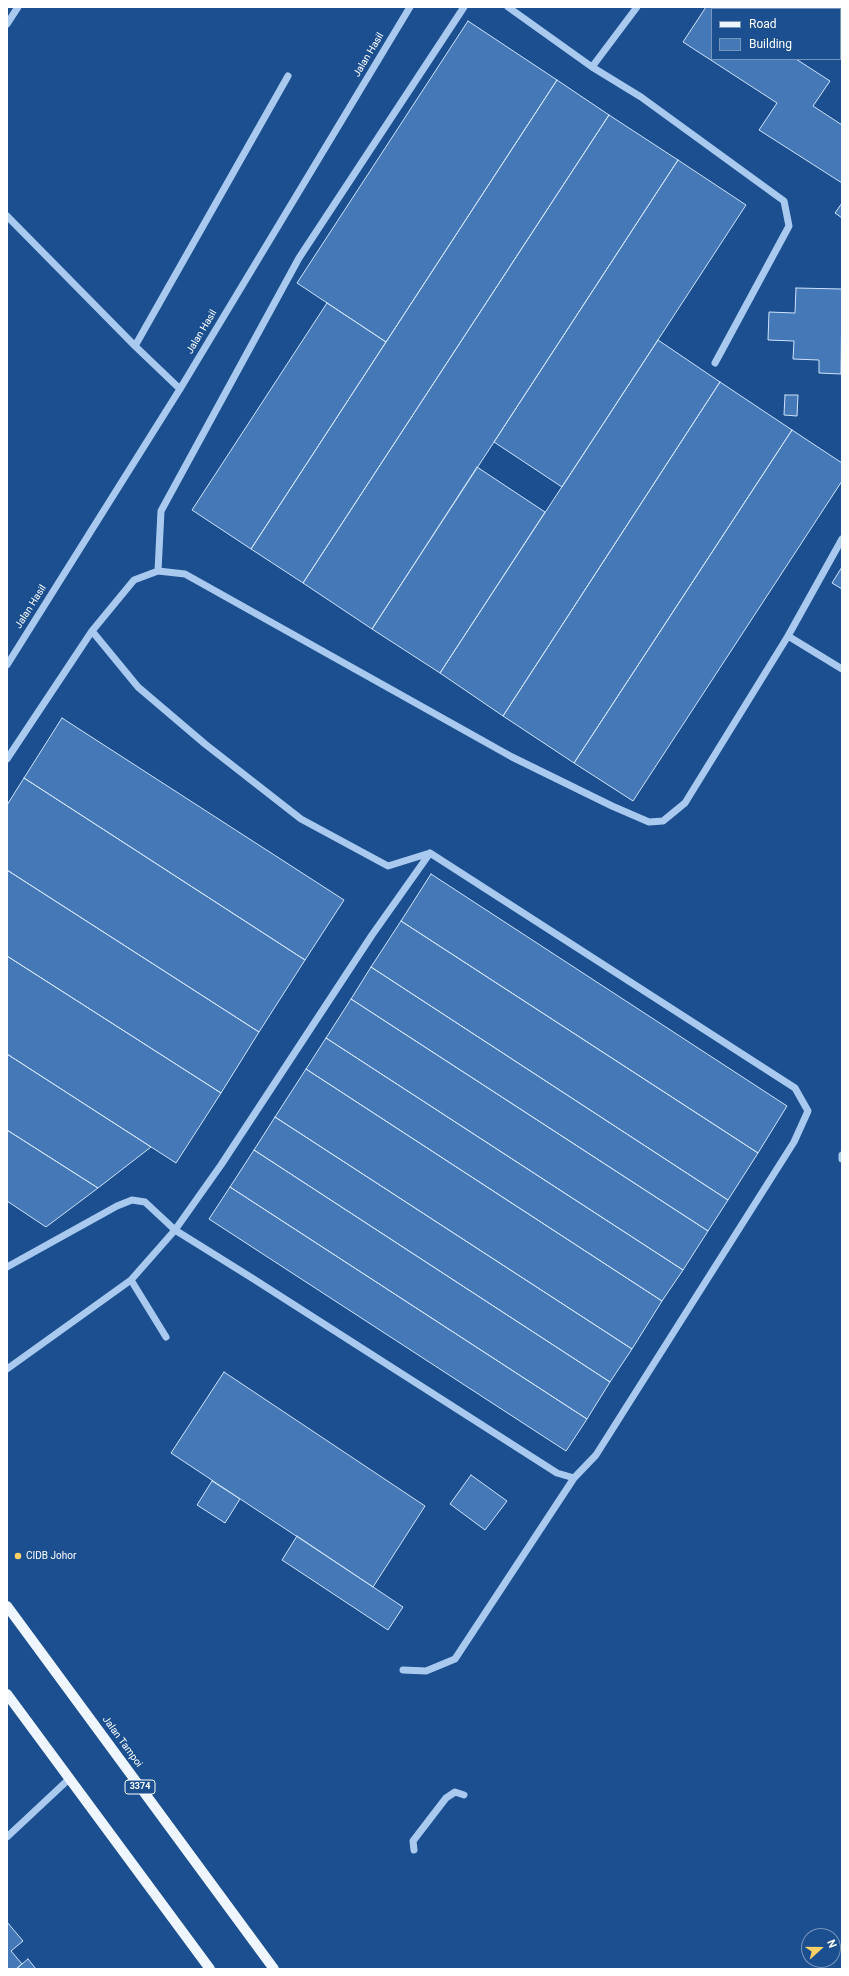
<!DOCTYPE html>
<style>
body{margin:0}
#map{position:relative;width:849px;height:1976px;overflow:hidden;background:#1b4f8f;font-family:Roboto,sans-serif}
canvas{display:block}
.frame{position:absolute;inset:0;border:8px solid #fff;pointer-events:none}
.legend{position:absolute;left:711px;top:8px;width:130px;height:52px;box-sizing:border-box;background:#1b4f8f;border:1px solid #7695bc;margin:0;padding:5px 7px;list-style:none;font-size:12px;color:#fff}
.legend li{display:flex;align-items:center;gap:8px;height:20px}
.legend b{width:20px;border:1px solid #7695bc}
.north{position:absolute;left:801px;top:1928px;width:40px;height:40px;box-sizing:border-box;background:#1b4f8f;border:1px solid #7695bc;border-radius:50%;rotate:69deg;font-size:11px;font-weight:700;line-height:16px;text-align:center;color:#fff}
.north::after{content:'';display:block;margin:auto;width:14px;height:18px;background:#ffd166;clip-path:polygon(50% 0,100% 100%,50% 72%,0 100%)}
</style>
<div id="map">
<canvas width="849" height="1976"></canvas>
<div class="frame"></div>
<ul class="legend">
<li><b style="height:5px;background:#f0f6ff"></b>Road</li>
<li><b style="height:11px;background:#4478b7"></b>Building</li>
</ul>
<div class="north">N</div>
</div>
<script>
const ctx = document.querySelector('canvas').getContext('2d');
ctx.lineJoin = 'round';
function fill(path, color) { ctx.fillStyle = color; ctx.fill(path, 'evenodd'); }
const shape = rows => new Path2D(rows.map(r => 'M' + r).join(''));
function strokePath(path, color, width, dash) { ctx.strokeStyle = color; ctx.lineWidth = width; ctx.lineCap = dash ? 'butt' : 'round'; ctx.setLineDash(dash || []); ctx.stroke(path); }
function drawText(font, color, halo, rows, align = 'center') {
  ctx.font = font + ' Roboto,sans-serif'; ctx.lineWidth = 3; ctx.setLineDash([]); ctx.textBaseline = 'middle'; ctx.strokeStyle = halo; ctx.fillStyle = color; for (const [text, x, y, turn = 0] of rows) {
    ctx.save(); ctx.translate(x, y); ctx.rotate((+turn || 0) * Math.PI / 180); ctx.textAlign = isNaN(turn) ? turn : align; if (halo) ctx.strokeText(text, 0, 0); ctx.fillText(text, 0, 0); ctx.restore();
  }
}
const building = shape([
 [706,7,757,7,756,9,712,9,712,59,796,59,830,81,813,106,842,125,842,183,759,130,777,103,683,42,706,7],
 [468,21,557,80,386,342,297,283,468,21],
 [557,80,609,115,303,583,251,549,557,80],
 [609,115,678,160,372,629,303,583,609,115],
 [678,160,746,205,562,487,494,442,678,160],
 [842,203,842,218,835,213,842,203],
 [796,288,842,289,841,374,819,373,819,360,793,359,794,341,768,340,769,312,795,313,796,288],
 [327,303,386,342,251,549,192,510,327,303],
 [658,340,720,382,503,716,440,673,658,340],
 [720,382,792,430,574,763,503,716,720,382],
 [785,395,798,395,797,416,784,415,785,395],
 [792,430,842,463,842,481,633,801,574,763,792,430],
 [477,467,545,512,440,673,372,629,477,467],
 [842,567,842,589,832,583,842,567],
 [62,718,344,900,305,960,24,778,62,718],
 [24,778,305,960,259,1032,7,870,7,805,24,778],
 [7,870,259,1032,221,1093,7,956,7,870],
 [431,874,787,1106,758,1153,401,921,431,874],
 [401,921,758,1153,728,1200,371,967,401,921],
 [7,956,221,1093,176,1163,7,1054,7,956],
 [371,967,728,1200,708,1231,351,999,371,967],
 [351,999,708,1231,683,1270,326,1038,351,999],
 [326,1038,683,1270,662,1301,306,1069,326,1038],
 [7,1054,151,1147,98,1188,7,1130,7,1054],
 [306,1069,662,1301,632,1349,275,1117,306,1069],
 [275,1117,632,1349,610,1382,254,1150,275,1117],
 [7,1130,98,1188,46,1227,7,1201,7,1130],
 [254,1150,610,1382,587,1419,230,1187,254,1150],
 [230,1187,587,1419,566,1451,209,1219,230,1187],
 [224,1372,425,1506,373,1587,171,1453,224,1372],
 [471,1475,507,1501,485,1530,450,1504,471,1475],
 [212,1481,240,1499,225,1523,197,1505,212,1481],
 [297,1536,403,1607,388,1630,282,1560,297,1536],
 [7,1922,23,1941,11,1951,22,1964,16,1969,7,1969,7,1922],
 [28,1959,36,1969,16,1969,28,1959]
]);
const minor = shape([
 [508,7,592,67,641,97,784,201,789,226,715,363],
 [802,7,804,9],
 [7,24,18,7],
 [840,48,842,50],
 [592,67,637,7],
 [7,216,135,346,288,76],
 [135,346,180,389],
 [158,571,161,511,299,258,464,7],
 [788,636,842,669],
 [7,665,180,389,410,7],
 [7,759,92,631,134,580,158,571,185,574,512,757,612,806,649,822,663,821,685,803,788,636,842,539],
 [842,1155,842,1159],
 [7,1267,117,1206,132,1200,145,1202,175,1230,252,1278,557,1473,574,1478,596,1455,794,1142,808,1111,795,1088,430,853,388,866,301,819,205,744,138,687,92,631],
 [131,1280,166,1337],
 [7,1369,131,1280,175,1230,221,1165,372,935,430,853],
 [403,1670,426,1671,455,1659,574,1478],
 [7,1837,69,1779],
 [414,1850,413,1841,446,1798,455,1792,464,1795]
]);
const major = shape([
 [7,1606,274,1969],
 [7,1694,210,1969]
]);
const markers = [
 [18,1556,4,"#ffd166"]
];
const shields = [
 [140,1787,30]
];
const shieldNames = [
 ["3374",140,1787]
];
const streetNames = [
 ["Jalan Hasil",369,55,-59],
 ["Jalan Hasil",202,332,-59],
 ["Jalan Hasil",31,607,-58],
 ["Jalan Tampoi",122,1742,54]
];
const poiNames = [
 ["CIDB Johor",26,1556]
];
fill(building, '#4478b7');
strokePath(building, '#cfe3fa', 1);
strokePath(minor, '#a9c9ee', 7);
strokePath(major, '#f0f6ff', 10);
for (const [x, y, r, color] of markers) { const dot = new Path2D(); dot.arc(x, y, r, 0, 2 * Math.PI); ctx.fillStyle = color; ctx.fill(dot); strokePath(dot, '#1b4f8f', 1.5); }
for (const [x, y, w] of shields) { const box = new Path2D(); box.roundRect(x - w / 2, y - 7, w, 14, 3); ctx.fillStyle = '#1b4f8f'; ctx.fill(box); strokePath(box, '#fff', 1); }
drawText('bold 9px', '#fff', null, shieldNames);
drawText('10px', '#fff', '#1b4f8f', streetNames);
drawText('10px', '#fff', '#1b4f8f', poiNames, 'left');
</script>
